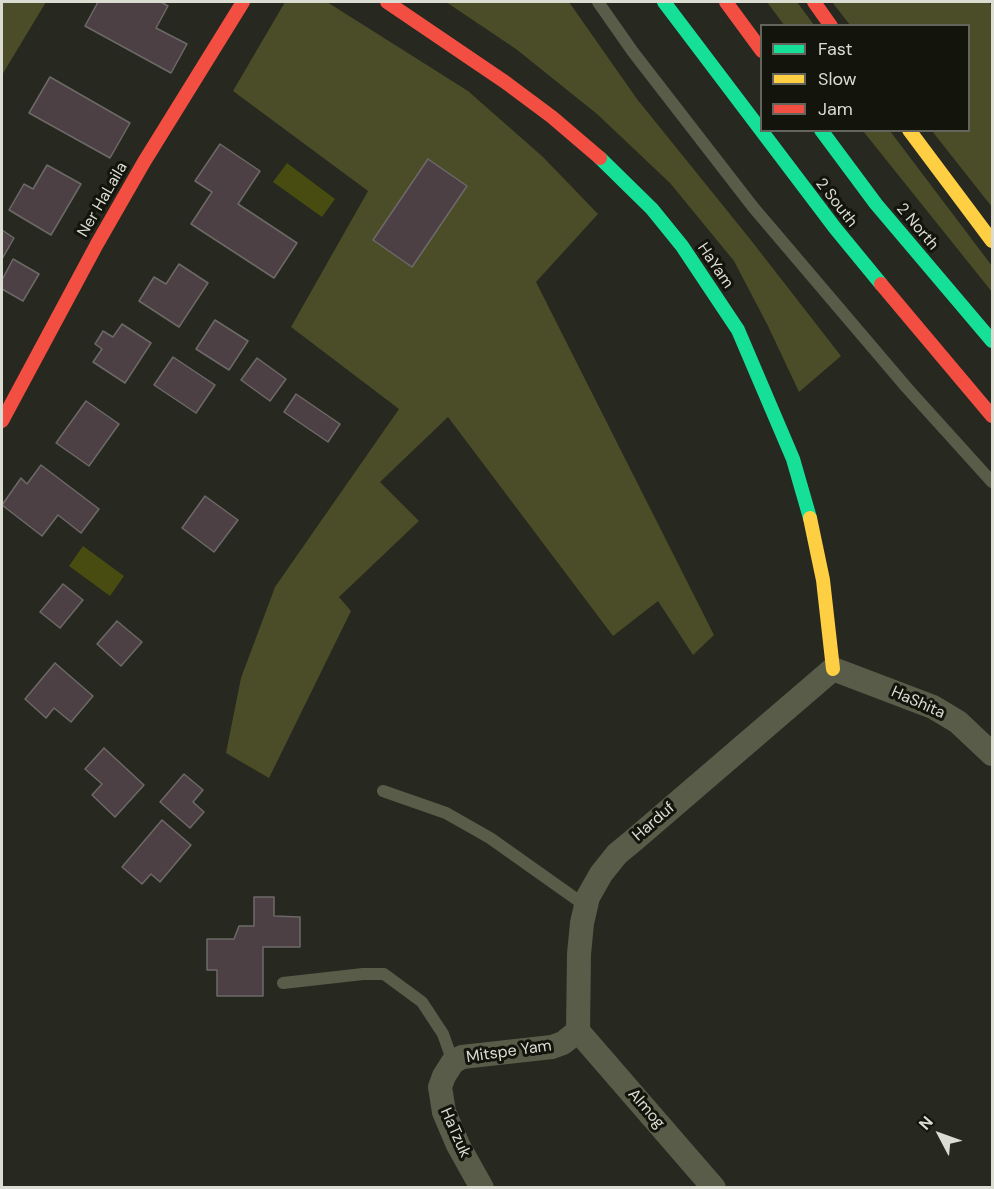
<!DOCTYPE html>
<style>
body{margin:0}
#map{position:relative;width:994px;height:1189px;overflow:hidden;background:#27281f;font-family:"DM Sans",sans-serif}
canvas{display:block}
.frame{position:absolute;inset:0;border:3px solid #dbddd2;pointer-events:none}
.legend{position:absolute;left:760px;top:24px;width:210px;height:108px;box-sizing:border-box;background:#13140c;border:2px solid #63645b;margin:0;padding:8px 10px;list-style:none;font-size:18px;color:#dbddd2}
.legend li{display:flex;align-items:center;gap:12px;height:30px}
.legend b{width:30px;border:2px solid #63645b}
.north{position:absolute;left:910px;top:1105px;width:60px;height:60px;-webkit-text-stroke:4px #13140c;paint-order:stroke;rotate:311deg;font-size:16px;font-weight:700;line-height:24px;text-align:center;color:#dbddd2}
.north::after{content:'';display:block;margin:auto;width:21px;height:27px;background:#dbddd2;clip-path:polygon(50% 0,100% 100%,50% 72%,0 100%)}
</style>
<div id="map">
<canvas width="994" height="1189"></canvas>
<div class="frame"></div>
<ul class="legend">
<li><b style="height:8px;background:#16e098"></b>Fast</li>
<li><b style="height:8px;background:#ffcf43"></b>Slow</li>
<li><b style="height:8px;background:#f24e42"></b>Jam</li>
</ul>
<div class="north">N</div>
</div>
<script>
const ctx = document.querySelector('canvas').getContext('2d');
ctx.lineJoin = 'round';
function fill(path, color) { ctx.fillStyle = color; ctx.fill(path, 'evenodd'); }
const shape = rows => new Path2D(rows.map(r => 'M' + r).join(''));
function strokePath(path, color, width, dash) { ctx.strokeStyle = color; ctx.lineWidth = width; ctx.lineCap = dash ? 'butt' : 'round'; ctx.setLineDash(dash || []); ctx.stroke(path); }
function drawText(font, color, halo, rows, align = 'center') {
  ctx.font = font + ' "DM Sans",sans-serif'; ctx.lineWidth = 6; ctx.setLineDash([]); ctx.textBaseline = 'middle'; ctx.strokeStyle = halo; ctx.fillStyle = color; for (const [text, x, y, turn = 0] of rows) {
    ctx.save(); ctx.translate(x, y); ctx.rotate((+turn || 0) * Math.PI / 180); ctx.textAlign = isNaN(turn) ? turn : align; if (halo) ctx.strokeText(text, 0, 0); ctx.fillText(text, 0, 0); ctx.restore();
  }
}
const green = shape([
 [2,2,46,2,2,75],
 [285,2,327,2,468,91,543,157,598,214,536,282,714,635,693,655,658,601,613,636,448,417,380,482,419,521,339,597,351,611,269,778,226,753,241,678,275,587,399,409,291,327,368,191,233,91],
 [446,2,569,2,637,99,750,239,841,356,799,392,768,326,734,261,670,183,597,114,516,49],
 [767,2,797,2,814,25,784,25],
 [832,2,989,2,992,8,992,207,932,131,968,130,968,26,850,25],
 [863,131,890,131,992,266,992,292]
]);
const water = shape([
 [287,163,335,199,322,217,273,182],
 [83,546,124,576,110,596,69,566]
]);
const building = shape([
 [98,2,161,2,168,6,156,28,187,44,171,73,85,26,98,2],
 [50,77,130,123,110,158,29,113,50,77],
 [220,144,260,171,238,204,297,243,274,278,191,224,212,192,195,181,220,144],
 [428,159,467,186,412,267,373,240,428,159],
 [47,165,81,184,51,235,9,210,24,184,33,189,47,165],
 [2,230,14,238,2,259,2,230],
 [13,259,39,274,23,301,2,289,2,280,13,259],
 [179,264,208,283,179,327,139,301,154,277,166,284,179,264],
 [215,320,248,341,229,370,196,349,215,320],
 [122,324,151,343,125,383,93,362,102,349,95,344,103,331,113,337,122,324],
 [173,357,215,385,196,413,154,385,173,357],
 [257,358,286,379,270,401,241,380,257,358],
 [296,394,340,424,328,442,284,412,296,394],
 [86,401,119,424,89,466,56,443,86,401],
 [41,465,99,509,81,533,58,515,42,536,2,505,21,478,27,484,41,465],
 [205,496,238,520,214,552,182,528,205,496],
 [63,584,83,600,60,628,40,612,63,584],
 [117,621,142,642,121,666,97,644,117,621],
 [55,663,93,696,71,722,54,708,46,718,25,699,55,663],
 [104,748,144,785,115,817,92,795,102,784,85,769,104,748],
 [184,774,203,790,193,802,204,812,190,828,160,802,184,774],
 [162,820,191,845,160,882,151,874,142,884,122,867,162,820],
 [254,897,274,897,274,916,300,917,300,947,263,947,263,996,217,996,217,970,207,970,207,939,234,939,239,926,254,926,254,897]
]);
const lane = shape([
 [598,2,633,52,753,207,907,388,992,482],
 [383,791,446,813,490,838,586,906],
 [283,983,363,974,384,974,422,1002,443,1034,453,1062]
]);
const street = shape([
 [578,1031,579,954,582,923,588,897,601,874,617,854,634,840,833,669,933,707,958,722,992,754],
 [578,1031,714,1188],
 [482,1188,458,1145,444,1112,440,1087,444,1076,453,1062,462,1057,552,1047,563,1043,578,1031]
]);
const fast = shape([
 [664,2,835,228,881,284],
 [821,130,876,204,992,341],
 [600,158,652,209,682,246,738,330,793,459,810,518]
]);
const slow = shape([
 [909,130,992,241],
 [810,518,823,580,833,669]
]);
const jam = shape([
 [387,2,505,82,552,117,600,158],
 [726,2,762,51],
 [814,2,831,26],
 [881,284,992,416],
 [2,421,97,244,144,162,243,2]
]);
const streetNames = [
 ["Ner HaLaila",103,200,-60],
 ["2 South",836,203,52],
 ["2 North",917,227,50],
 ["HaYam",715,266,56],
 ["HaShita",918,703,24],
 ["Harduf",654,822,-41],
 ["Mitspe Yam",509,1052,-8],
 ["Almog",646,1109,49],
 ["HaTzuk",455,1133,66]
];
fill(green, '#4a4d27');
fill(water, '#494c10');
fill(building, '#4c4044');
strokePath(building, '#6d6968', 1.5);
strokePath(lane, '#5a5c4a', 12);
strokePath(street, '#5a5c4a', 24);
strokePath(fast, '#16e098', 14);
strokePath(slow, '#ffcf43', 14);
strokePath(jam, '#f24e42', 14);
drawText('16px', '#dbddd2', '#13140c', streetNames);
</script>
